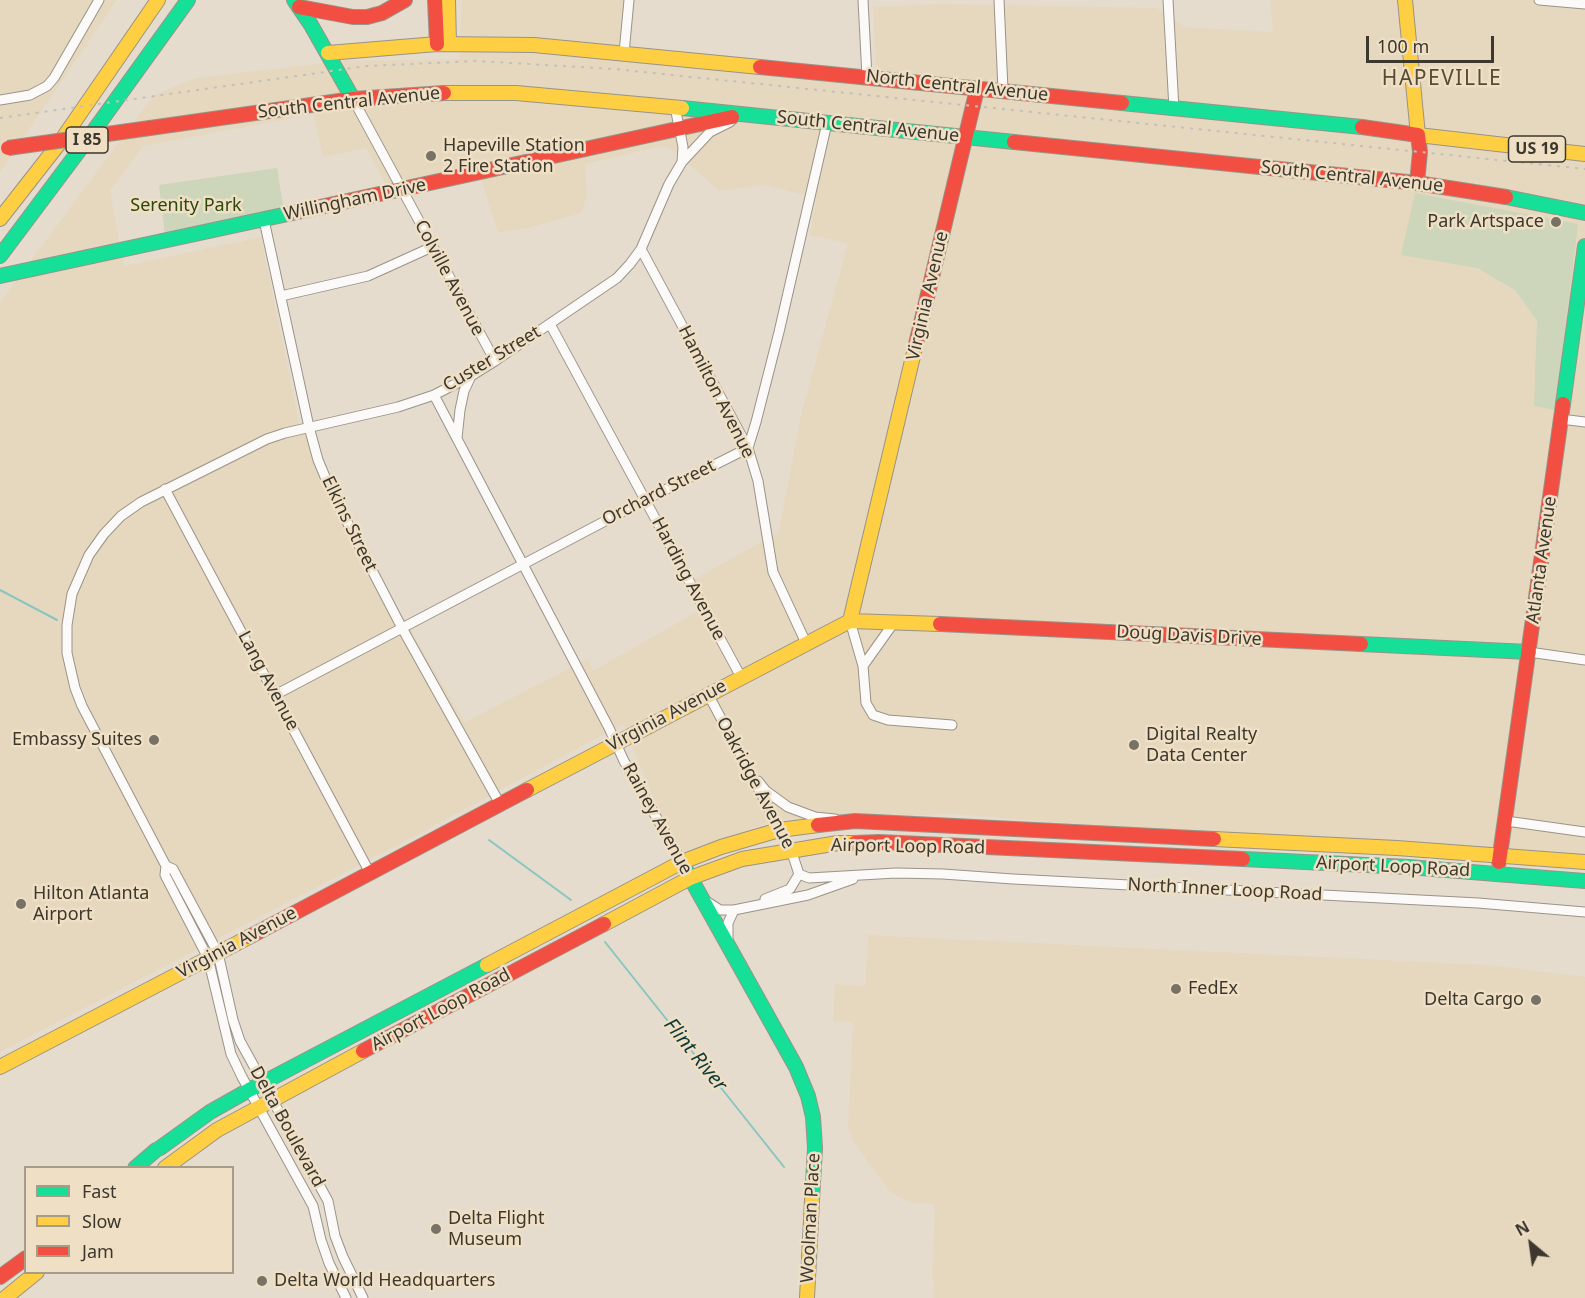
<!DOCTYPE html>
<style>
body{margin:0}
#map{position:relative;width:1585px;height:1298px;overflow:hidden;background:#e5dcce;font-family:"Noto Sans",sans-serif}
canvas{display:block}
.legend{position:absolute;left:24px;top:1166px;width:210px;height:108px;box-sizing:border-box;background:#eedfc5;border:2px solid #a79c88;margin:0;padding:8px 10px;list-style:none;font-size:18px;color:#3d382d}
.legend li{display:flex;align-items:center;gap:12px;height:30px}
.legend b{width:30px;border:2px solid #a79c88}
.north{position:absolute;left:1501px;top:1214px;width:60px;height:60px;-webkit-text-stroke:4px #eedfc5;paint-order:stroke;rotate:331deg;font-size:16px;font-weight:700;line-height:24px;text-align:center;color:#3d382d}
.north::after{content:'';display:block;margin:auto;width:21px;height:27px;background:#3d382d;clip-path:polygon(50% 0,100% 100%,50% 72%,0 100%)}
.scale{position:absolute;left:1366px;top:36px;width:128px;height:27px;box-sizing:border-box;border:3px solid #3d382d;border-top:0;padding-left:8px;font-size:18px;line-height:21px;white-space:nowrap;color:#3d382d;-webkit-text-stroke:4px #eedfc5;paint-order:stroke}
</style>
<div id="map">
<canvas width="1585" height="1298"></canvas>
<ul class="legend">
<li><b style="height:8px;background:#16e098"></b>Fast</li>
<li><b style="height:8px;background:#ffcf43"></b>Slow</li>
<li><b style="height:8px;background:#f24e42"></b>Jam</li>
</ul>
<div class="north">N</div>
<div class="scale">100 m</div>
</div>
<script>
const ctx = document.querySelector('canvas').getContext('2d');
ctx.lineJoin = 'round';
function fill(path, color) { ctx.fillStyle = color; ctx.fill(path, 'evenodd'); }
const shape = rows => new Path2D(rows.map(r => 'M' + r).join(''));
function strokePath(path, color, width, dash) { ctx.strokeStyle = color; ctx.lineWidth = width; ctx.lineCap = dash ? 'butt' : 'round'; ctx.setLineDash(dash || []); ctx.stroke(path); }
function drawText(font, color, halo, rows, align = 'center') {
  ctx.font = font + ' "Noto Sans",sans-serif'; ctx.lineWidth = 5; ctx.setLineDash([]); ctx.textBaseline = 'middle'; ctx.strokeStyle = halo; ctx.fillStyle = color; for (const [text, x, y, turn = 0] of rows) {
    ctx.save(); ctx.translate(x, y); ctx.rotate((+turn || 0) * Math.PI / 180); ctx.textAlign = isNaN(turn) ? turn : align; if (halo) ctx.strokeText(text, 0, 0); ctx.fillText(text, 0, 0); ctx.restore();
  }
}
const built = shape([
 [0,0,117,0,0,172],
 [462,0,635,0,631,48,876,72,873,7,941,4,1157,8,1185,27,1273,32,1270,0,1585,0,1585,865,954,814,772,820,679,859,623,724,411,838,0,1052,0,302,154,95,196,78,340,61,459,59],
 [313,114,323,157,366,148,388,188,478,168,498,233,527,228,581,213,587,195,585,164,663,146,673,150,719,191,765,185,816,198,810,235,848,243,800,419,779,532,686,584,700,610,593,671,588,659,465,722,356,538,299,423,261,237,124,266,110,191,143,146],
 [1578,224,1535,406,1537,321,1515,290,1477,268],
 [868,935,1489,965,1585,977,1585,1298,933,1298,934,1279,932,1278,935,1204,911,1203,890,1192,854,1143,848,1127,853,1022,833,1021,835,984,865,986]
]);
const green = shape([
 [277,168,284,211,165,235,159,185],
 [1415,193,1578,224,1555,410,1534,406,1537,321,1515,290,1477,268,1401,255]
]);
const stream = shape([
 [0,590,57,620],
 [489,840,571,900],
 [605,942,784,1167]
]);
const street = shape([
 [863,0,867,77],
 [999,0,1003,90],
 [1168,0,1174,109],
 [1539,0,1585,4],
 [624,53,629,0],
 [353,99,495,361],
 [0,100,30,95,47,86,54,78,99,0],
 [675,107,683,147,682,162],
 [264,220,309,427,318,460,331,491,402,628,500,804],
 [641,249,748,448,758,481,773,572,806,643],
 [281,296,368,276,432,247],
 [550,324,741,677],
 [434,395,609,728,624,761,682,862],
 [1561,419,1585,422],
 [457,438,460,410,464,391,471,376],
 [165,489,370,873],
 [850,621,863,666,866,703,873,715,888,720,952,725],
 [1529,652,1585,660],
 [863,666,895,621],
 [708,694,791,850,799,874],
 [275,695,645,500,748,448,756,422,779,332,827,123],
 [758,781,766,791,788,807,815,817,835,819],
 [1506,821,1585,832],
 [166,866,173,869,218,953,233,1020,240,1041,328,1201,335,1236,343,1257,363,1298],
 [799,874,809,878,896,873,943,874,1013,879,1478,903,1585,912],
 [765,899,790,889,799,874],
 [706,901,720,910,734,910,808,895,853,879],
 [728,939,728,923,734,910],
 [346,1298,329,1263,321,1240,313,1206,242,1077,231,1054,208,958,165,875,166,866,82,706,75,688,67,653,67,625,72,594,89,555,104,534,121,516,141,502,267,439,285,433,398,407,434,395,471,376,495,361,617,278,630,264,641,249,669,184,682,162,710,132,730,122]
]);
const fast = shape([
 [294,0,311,25,353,99],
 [1122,103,1362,127],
 [682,108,1014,142],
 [1506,197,1585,213],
 [0,256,90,136,188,0],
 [0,276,297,212],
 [1563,404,1585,246],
 [1361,644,1529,652],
 [1243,859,1408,867,1585,881],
 [686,870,796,1067,808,1096,813,1117,815,1148,812,1200],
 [160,1148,210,1112,249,1090,487,965],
 [135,1168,156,1150]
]);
const slow = shape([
 [448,0,449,43],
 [1405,0,1418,135,1585,154],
 [328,53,437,44,534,45,760,67],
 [444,93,516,93,682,108],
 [0,219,61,141,158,0],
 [850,621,915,348],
 [527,790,850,621,940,624],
 [1214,839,1397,848,1585,862],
 [604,924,690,878,742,859,838,843,855,843],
 [487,965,682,862,721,847,779,830,818,825],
 [0,1067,249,937],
 [165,1168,217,1130,363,1051],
 [5,1298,37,1272],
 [807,1298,812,1200]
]);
const jam = shape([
 [435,0,437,44],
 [299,7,353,17,367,17,382,13,405,0],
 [760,67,1122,103],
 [1362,127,1418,135,1420,152,1417,183],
 [150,128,353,99,444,93],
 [1014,142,1417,183,1506,197],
 [297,212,732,117],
 [915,348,977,89],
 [940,624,1361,644],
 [818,825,855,821,1214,839],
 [855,843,879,842,1243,859],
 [1499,862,1563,404],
 [249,937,527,790],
 [363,1051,604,924],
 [0,1277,26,1258]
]);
const rail = shape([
 [0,118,367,66,477,61,614,69,1585,169]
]);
const jamBridge = shape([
 [8,148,150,128]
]);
const markers = [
 [431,156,6,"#787165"],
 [1556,222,6,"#787165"],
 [154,740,6,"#787165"],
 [1134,745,6,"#787165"],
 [21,904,6,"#787165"],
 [1176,989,6,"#787165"],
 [1536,1000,6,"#787165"],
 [436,1229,6,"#787165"],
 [262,1281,6,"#787165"]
];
const shields = [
 [87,140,42],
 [1537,149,57]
];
const shieldNames = [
 ["I 85",87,140],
 ["US 19",1537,149]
];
const streetNames = [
 ["North Central Avenue",957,86,6],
 ["South Central Avenue",349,103,-6],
 ["South Central Avenue",868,127,6],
 ["South Central Avenue",1352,177,6],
 ["Willingham Drive",355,200,-12],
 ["Colville Avenue",449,278,62],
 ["Virginia Avenue",928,296,-77],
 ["Custer Street",492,359,-31],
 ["Hamilton Avenue",716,392,63],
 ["Orchard Street",659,493,-27],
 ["Elkins Street",349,524,64],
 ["Atlanta Avenue",1542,560,-82],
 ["Harding Avenue",688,579,62],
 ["Doug Davis Drive",1189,636,3],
 ["Lang Avenue",268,681,62],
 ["Virginia Avenue",667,716,-28],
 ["Oakridge Avenue",755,783,62],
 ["Rainey Avenue",657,819,61],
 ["Airport Loop Road",908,847,1],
 ["Airport Loop Road",1393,867,3],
 ["North Inner Loop Road",1225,890,3],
 ["Virginia Avenue",237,943,-28],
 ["Airport Loop Road",441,1010,-28],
 ["Delta Boulevard",287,1127,61],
 ["Woolman Place",811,1218,-87]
];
const poiNames = [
 ["Hapeville Station",443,146],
 ["2 Fire Station",443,167],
 ["Park Artspace",1544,222,"right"],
 ["Digital Realty",1146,735],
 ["Data Center",1146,756],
 ["Embassy Suites",142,740,"right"],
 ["Hilton Atlanta",33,894],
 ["Airport",33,915],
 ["FedEx",1188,989],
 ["Delta Cargo",1524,1000,"right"],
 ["Delta Flight",448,1219],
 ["Museum",448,1240],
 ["Delta World Headquarters",274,1281]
];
const parkNames = [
 ["Serenity Park",186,206]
];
const waterNames = [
 ["Flint River",695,1055,51]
];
const quarterNames = [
 ["HAPEVILLE",1442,79]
];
fill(built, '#e6d8bf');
fill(green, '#cdd5ba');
strokePath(stream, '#89c5c1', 2);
strokePath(street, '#999388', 11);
strokePath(fast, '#999388', 16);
strokePath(slow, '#999388', 16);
strokePath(jam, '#999388', 16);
strokePath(street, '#fbfaf8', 9);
strokePath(fast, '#16e098', 14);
strokePath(slow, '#ffcf43', 14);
strokePath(jam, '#f24e42', 14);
strokePath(rail, '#c2c0bd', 2, [3, 6]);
strokePath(jamBridge, '#999388', 16, []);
strokePath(jamBridge, '#f24e42', 14);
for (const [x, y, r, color] of markers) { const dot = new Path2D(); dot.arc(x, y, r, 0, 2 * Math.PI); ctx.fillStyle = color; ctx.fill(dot); strokePath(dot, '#eedfc5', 2); }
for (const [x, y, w] of shields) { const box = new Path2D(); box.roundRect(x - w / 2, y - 13, w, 26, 4.5); ctx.fillStyle = '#eedfc5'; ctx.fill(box); strokePath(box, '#3d382d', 1.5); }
drawText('bold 16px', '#3d382d', null, shieldNames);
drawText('18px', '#3d382d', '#eedfc5', streetNames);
drawText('18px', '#3d382d', '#eedfc5', poiNames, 'left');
drawText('18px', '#2c480a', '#eedfc5', parkNames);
drawText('italic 20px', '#0d3939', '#eedfc5', waterNames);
ctx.letterSpacing = '1.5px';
drawText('21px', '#574b34', '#eedfc5', quarterNames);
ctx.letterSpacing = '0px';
</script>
